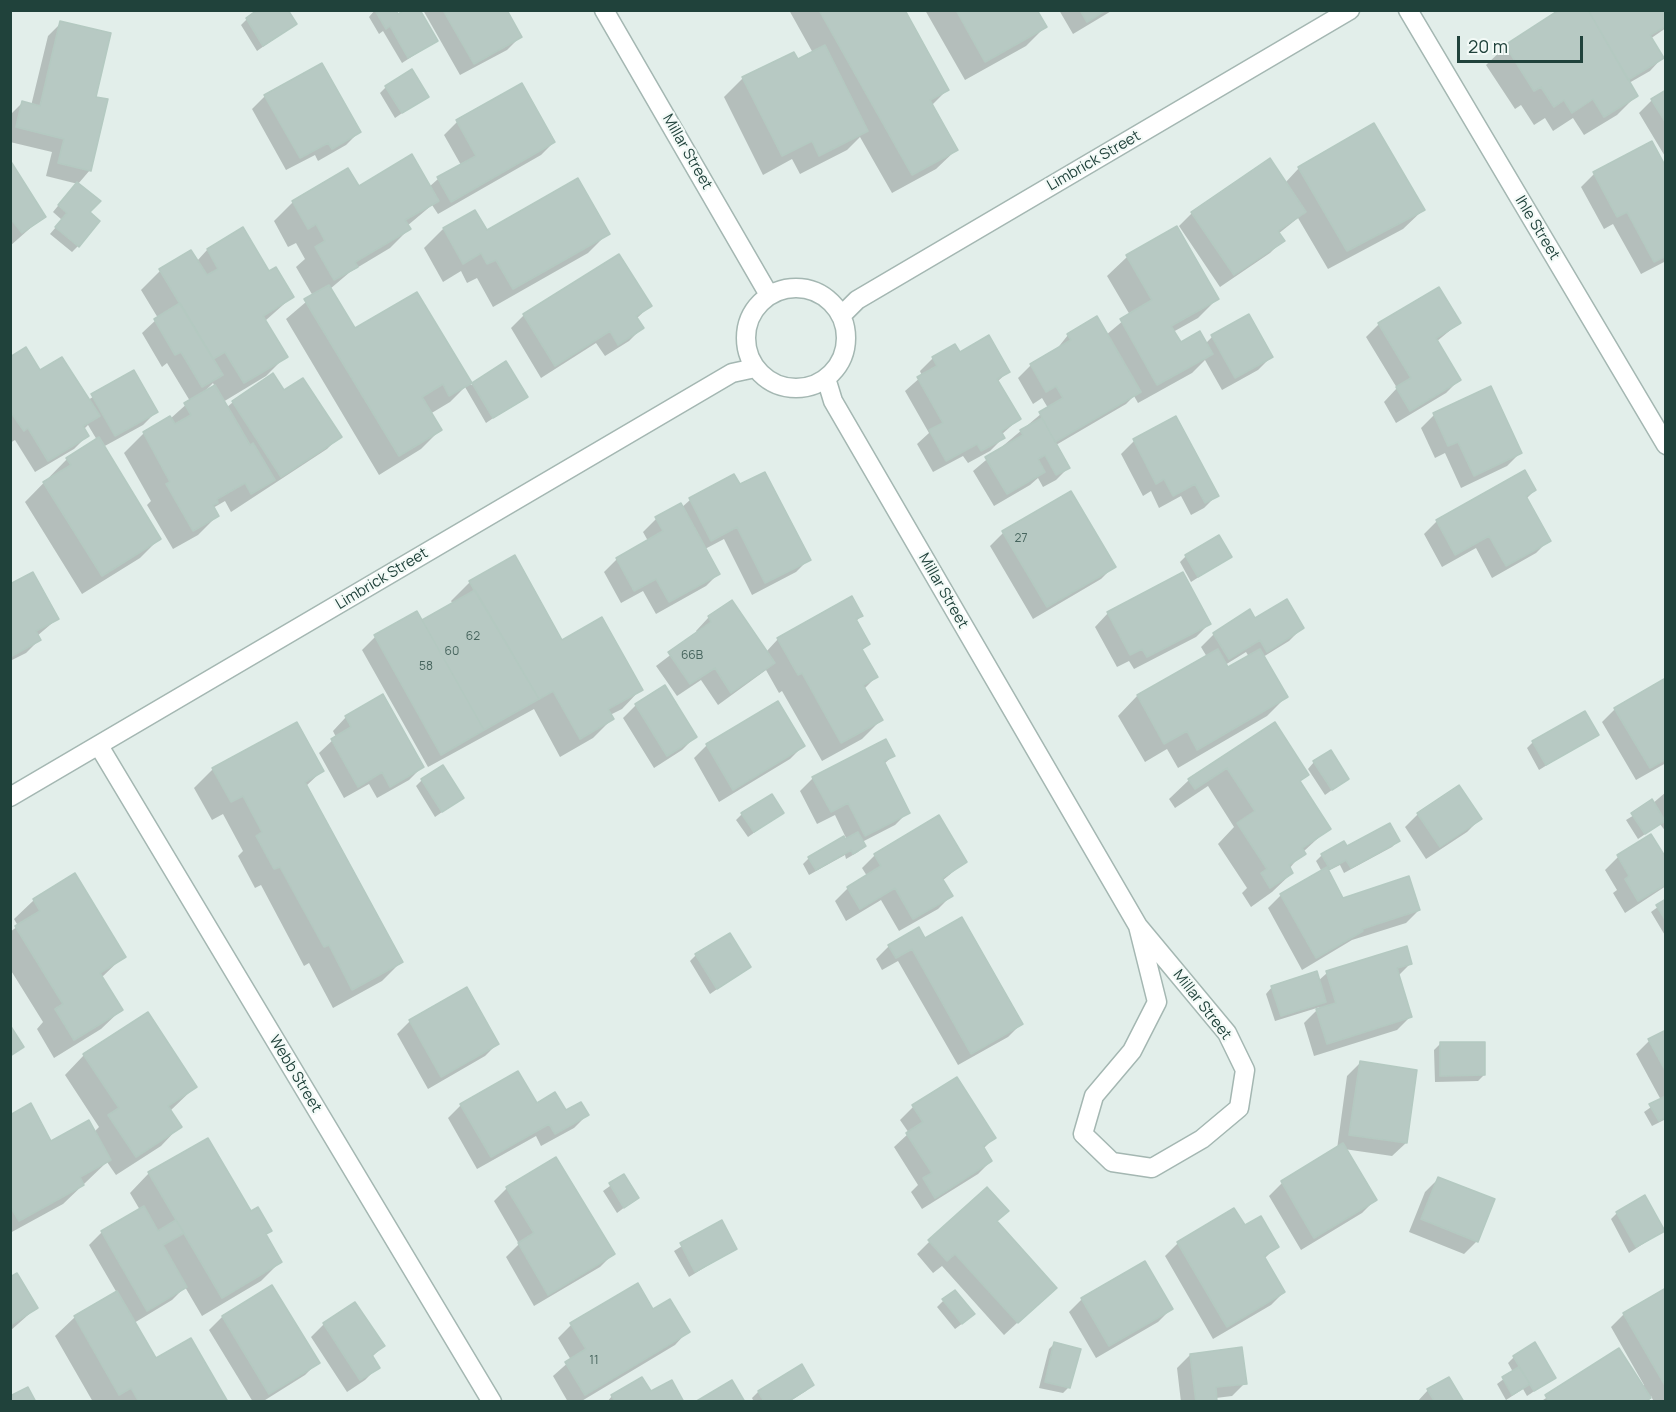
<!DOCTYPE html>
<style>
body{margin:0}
#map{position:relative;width:1676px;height:1412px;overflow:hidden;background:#e2eeea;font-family:Manrope,sans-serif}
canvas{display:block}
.frame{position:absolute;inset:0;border:12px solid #20423b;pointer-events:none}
.scale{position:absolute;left:1457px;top:36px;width:126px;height:27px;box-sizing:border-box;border:3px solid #20423b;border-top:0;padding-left:8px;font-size:18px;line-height:21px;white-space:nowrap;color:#20423b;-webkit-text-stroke:4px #f3faf7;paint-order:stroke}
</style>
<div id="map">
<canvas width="1676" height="1412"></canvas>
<div class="frame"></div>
<div class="scale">20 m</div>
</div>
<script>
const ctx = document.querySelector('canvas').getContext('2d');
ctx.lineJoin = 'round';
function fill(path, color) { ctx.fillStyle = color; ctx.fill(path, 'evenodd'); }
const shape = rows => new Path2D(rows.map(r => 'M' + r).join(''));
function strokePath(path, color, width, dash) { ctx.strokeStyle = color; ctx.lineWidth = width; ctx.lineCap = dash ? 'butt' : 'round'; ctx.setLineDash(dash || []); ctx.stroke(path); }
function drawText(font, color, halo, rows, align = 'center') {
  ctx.font = font + ' Manrope,sans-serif'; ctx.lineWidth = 4.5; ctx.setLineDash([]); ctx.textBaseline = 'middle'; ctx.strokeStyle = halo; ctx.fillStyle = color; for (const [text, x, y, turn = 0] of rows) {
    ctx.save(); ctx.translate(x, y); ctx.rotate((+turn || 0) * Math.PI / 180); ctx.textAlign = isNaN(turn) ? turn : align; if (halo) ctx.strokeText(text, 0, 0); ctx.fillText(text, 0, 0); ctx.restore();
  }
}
const shadow = shape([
 [375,10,436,41,402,63,383,31,379,34,369,17],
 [423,10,505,10,520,37,507,50,460,75],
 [789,10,904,10,948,89,931,106,956,150,936,169,892,193,860,137,847,150,800,174,792,159,763,175,724,97,743,78,797,61,813,53],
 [925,10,1036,10,1045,27,1026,46,965,80],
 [1059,10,1113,10,1073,34],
 [1666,10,1666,28,1650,39,1662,58,1650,71,1629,83,1636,96,1617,115,1584,135,1573,118,1553,131,1545,118,1534,125,1521,105,1515,109,1486,65,1506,46],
 [247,19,295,24,257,51,241,25],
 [61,23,94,98,90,170,78,184,46,176,52,152,10,142,10,115,22,103,31,106,48,36],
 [522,85,554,142,541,155,438,214,432,205,407,226,409,229,390,248,350,272,330,289,355,330,416,294,471,385,506,363,526,396,486,423,465,387,450,402,430,414,440,430,421,449,379,475,286,319,313,296,296,267,305,259,296,243,288,247,274,221,293,202,358,188,429,187,438,179,461,165,444,135,457,122],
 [386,87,427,96,395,118,380,93],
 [1666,92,1666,158,1639,113,1652,100],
 [265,96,359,132,346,145,318,161,315,155,286,170,252,109],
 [1651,143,1666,170,1666,261,1641,274,1613,224,1604,229,1581,187,1594,174],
 [10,163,44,216,10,246],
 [1299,168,1423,210,1403,229,1328,269,1298,218,1278,234,1283,240,1270,253,1220,287,1179,226,1192,213,1285,183],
 [71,190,88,213,78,246,72,252,50,234,62,220,53,212],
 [474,212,486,232,608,233,588,253,493,307,477,278,467,283,461,271,443,282,424,248,443,229],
 [1177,228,1217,299,1198,318,1173,332,1180,344,1206,343,1212,337,1271,357,1258,370,1222,390,1205,360,1192,373,1138,403,1134,396,1126,404,1056,445,1069,467,1056,480,1043,487,1038,478,1030,485,994,506,973,471,1048,408,1042,398,1033,404,1018,378,1031,365,1056,350,1068,335,1106,335,1130,315,1107,276,1127,257],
 [243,229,269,273,292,297,265,321,286,356,266,376,223,402,226,408,233,402,283,392,340,436,327,449,231,512,225,501,213,508,217,516,198,535,173,549,147,505,151,501,124,453,143,434,170,419,190,401,167,363,162,367,142,333,158,318,141,290,160,271,197,261,207,250],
 [213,383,215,387,204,392],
 [650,306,636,319,642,328,629,341,605,356,596,343,541,378,511,328,524,315],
 [1459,323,1436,342,1459,380,1446,393,1396,423,1384,402,1397,388,1366,337,1379,324],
 [959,354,1008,372,997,382,1019,419,1001,435,1003,438,990,451,968,463,963,456,933,472,917,444,929,433,905,391,922,376,920,371,933,358],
 [10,360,40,372,88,400,133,372,156,412,143,425,103,447,159,539,140,558,82,594,25,502,67,459,97,440,88,425,83,430,87,436,74,449,35,472,15,440,10,443],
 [1490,388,1520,453,1507,466,1461,488,1445,453,1435,458,1421,428,1434,415],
 [1176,418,1217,495,1204,508,1191,515,1181,496,1159,508,1151,491,1143,496,1121,454,1134,441],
 [734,476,739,486,809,559,796,572,752,595,724,539,705,549,719,573,706,586,656,614,643,591,621,603,604,572,617,559,648,541,643,532,656,519,681,508,690,500],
 [1535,490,1526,499,1549,540,1536,553,1492,578,1476,548,1442,567,1424,534,1437,521],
 [1003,533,1114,566,1101,579,1033,619,990,546],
 [1186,556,1230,557,1191,582,1180,562],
 [470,582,562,642,641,689,622,709,610,715,612,719,593,738,560,757,534,709,428,767,362,650,375,637,417,613,421,622,453,604,451,601],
 [10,586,57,619,37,636,39,640,26,653,10,661],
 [731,602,766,652,778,639,862,616,856,621,869,644,861,651,876,677,864,689,881,720,862,739,822,761,782,691,779,693,766,670,718,705,701,680,677,696,656,666,698,634,696,631,708,618],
 [1108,613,1209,624,1196,637,1134,669,1129,661,1117,667,1095,627],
 [1255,620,1302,628,1289,641,1263,657,1286,697,1267,716,1178,768,1167,749,1145,762,1118,716,1137,696,1207,657,1201,647,1214,634],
 [1246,652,1249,657,1228,669,1225,665],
 [1663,681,1666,763,1636,780,1602,722,1615,709],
 [382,697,422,767,409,780,377,798,369,784,344,798,319,753,336,737,333,731,346,717],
 [636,705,695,737,682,750,654,768,623,718],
 [1275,724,1307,774,1299,782,1329,828,1303,852,1289,869,1292,873,1272,892,1251,907,1242,893,1247,888,1218,844,1234,827,1208,786,1175,808,1169,799,1189,780],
 [1597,734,1539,770,1527,748,1533,742],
 [707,745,803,746,790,759,719,802,694,758],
 [893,756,884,764,908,812,895,825,862,842,864,846,858,852,846,859,845,855,809,875,803,864,809,858,847,840,835,815,817,824,800,791,813,778],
 [1314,762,1347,779,1325,795,1308,769],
 [213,769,322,771,306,786,401,962,382,981,333,1008,309,963,304,966,261,885,255,888,238,856,243,851,223,814,212,820,194,788],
 [422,780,462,798,435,817,416,786],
 [1666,792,1666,832,1660,824,1638,839,1626,820,1652,804],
 [782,813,748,837,736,820,742,814],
 [1418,814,1480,819,1467,832,1426,859,1405,827],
 [1650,836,1666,861,1666,886,1625,913,1613,893,1617,890,1605,870,1618,857],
 [1398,841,1392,847,1344,873,1340,865,1328,871,1343,899,1419,910,1406,923,1352,940,1302,970,1268,908,1281,895,1322,872,1316,861,1322,855,1346,848],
 [875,855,965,862,942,881,951,896,938,909,899,931,881,900,846,921,835,901,848,888,867,876,862,868],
 [34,900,124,956,101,978,121,1010,101,1029,54,1058,37,1029,43,1022,10,969,10,932,18,926,14,919],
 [1666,901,1666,937,1651,912],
 [925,940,1021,1024,1008,1037,958,1065,898,961,882,970,876,959,889,946],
 [696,955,749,967,710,994,690,961],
 [1411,963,1398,976,1410,1017,1397,1030,1314,1056,1304,1023,1320,1007,1275,1021,1266,994,1272,987,1318,981,1327,973],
 [410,1021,498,1043,485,1056,428,1089,397,1034],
 [1666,1031,1666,1119,1652,1126,1644,1112,1661,1100,1636,1054,1649,1041],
 [1440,1044,1484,1075,1478,1081,1435,1082,1434,1050],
 [84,1055,195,1087,170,1111,180,1126,161,1146,116,1175,107,1162,63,1204,10,1233,10,1116,51,1143,94,1132,99,1127,65,1075],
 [1360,1063,1406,1143,1392,1156,1344,1149,1375,1200,1362,1213,1301,1250,1269,1196,1282,1183,1337,1149,1347,1076],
 [957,1079,994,1138,983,1149,991,1161,978,1174,922,1209,911,1192,918,1185,894,1147,909,1133,900,1120,913,1107],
 [461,1105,536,1105,587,1115,574,1128,541,1146,536,1136,477,1169,448,1118],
 [149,1173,250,1213,270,1230,265,1236,280,1262,261,1281,202,1316,185,1287,172,1300,134,1323,155,1360,226,1402,93,1402,55,1336,75,1317,117,1293,89,1245,102,1232,140,1210,130,1193],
 [624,1176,637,1198,617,1213,603,1191],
 [1438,1179,1477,1241,1464,1254,1409,1232,1425,1192],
 [507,1188,613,1254,600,1267,534,1306,506,1257,519,1244,494,1201],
 [1617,1213,1663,1231,1629,1253,1611,1219],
 [721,1222,735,1249,689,1277,674,1251],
 [996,1222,1055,1288,1004,1335,942,1266,933,1273,917,1254,930,1241],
 [1244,1227,1277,1246,1264,1259,1284,1292,1271,1305,1213,1339,1165,1256,1178,1243],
 [10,1278,36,1308,10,1331],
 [637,1285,653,1311,688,1331,675,1345,580,1402,568,1402,553,1376,571,1360,558,1338,571,1325],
 [1666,1290,1666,1402,1654,1402,1651,1396,1645,1402,1540,1402,1619,1350,1642,1386,1644,1385,1611,1327,1624,1314],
 [1082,1299,1171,1309,1158,1322,1096,1358,1069,1312],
 [943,1301,967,1320,955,1329,937,1307],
 [355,1304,383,1346,372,1357,378,1367,365,1380,347,1392,311,1337,324,1324],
 [222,1317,318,1362,305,1375,262,1402,253,1402,209,1330],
 [1055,1343,1069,1387,1063,1393,1039,1388,1049,1349],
 [1190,1355,1245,1383,1232,1396,1216,1398,1216,1402,1181,1402,1177,1368],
 [1514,1357,1554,1378,1527,1396,1523,1389,1506,1400,1497,1384,1513,1372,1508,1363],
 [801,1366,812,1385,806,1391,789,1402,754,1402,752,1398,758,1392],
 [1428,1390,1461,1402,1417,1402],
 [651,1394,683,1402,607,1402,612,1396]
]);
const building = shape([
 [257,10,288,10,297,24,263,46,246,18,257,10],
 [375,10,396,10,398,14,405,10,420,10,438,41,408,58,390,26,386,29,375,10],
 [443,10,507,10,522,37,474,64,443,10],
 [819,10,905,10,949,90,930,100,958,150,912,175,819,10],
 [956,10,1037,10,1047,27,985,62,956,10],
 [1080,10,1106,10,1087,22,1080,10],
 [1559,10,1588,10,1638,96,1604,117,1593,99,1572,113,1564,100,1554,107,1541,87,1534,91,1505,45,1559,10],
 [1588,10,1666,10,1666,26,1650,35,1664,58,1628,80,1588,10],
 [60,21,111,33,96,97,108,99,91,171,58,163,64,139,16,127,22,101,40,106,60,21],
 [825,45,868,131,819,156,812,141,782,156,742,77,794,52,798,59,825,45],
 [322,63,361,132,332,149,328,143,300,158,264,95,322,63],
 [412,69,429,97,402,113,385,86,412,69],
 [522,83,555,142,451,202,437,177,476,156,456,120,522,83],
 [1666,90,1666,123,1651,99,1666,90],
 [1374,123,1425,210,1347,251,1298,167,1374,123],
 [1652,141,1666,167,1666,256,1654,262,1627,212,1617,217,1593,172,1652,141],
 [412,154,439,201,405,220,411,229,355,262,358,267,334,280,315,247,325,241,316,224,308,229,292,201,348,168,359,186,412,154],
 [1270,158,1306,212,1278,231,1285,241,1234,275,1191,212,1270,158],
 [10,160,46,217,22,233,10,218,10,160],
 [578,178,610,234,513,289,496,260,487,264,481,253,463,264,443,228,475,210,487,230,578,178],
 [77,182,101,201,90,212,100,221,79,247,55,227,67,213,58,205,77,182],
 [1177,226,1219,299,1171,326,1181,342,1200,331,1213,354,1157,385,1120,319,1152,300,1126,255,1177,226],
 [243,227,269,271,276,267,294,297,263,316,288,357,244,383,225,352,213,359,159,269,191,250,207,275,218,269,207,249,243,227],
 [619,254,652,306,636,316,644,328,618,345,610,331,555,366,523,314,619,254],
 [329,285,355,328,417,292,472,383,449,396,443,384,422,397,442,430,399,456,304,299,329,285],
 [1439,287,1461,323,1436,338,1461,380,1410,411,1396,387,1411,378,1378,323,1439,287],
 [180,303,223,375,202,387,181,352,175,355,154,319,180,303],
 [1249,314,1273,357,1235,378,1211,335,1249,314],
 [1097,316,1141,392,1055,442,1039,412,1063,398,1056,386,1046,392,1030,364,1071,340,1067,334,1097,316],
 [989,335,1010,372,997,379,1021,419,1001,431,1005,438,981,451,977,444,946,461,929,430,943,423,917,377,937,366,932,357,955,344,960,352,989,335],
 [26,347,40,370,62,357,100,416,83,426,89,436,48,461,28,428,24,431,10,411,10,357,26,347],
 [506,361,528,397,493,418,472,383,506,361],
 [134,370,158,412,115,436,91,394,134,370],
 [273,373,284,390,303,378,342,437,281,477,232,401,273,373],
 [215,385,250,445,253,443,275,480,251,494,245,483,217,499,218,503,213,505,219,516,193,531,166,484,170,482,143,432,170,416,175,424,191,415,184,403,215,385],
 [1491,386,1522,453,1474,476,1458,442,1448,446,1433,413,1491,386],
 [1176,416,1219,496,1205,503,1195,484,1173,496,1164,479,1156,484,1133,439,1176,416],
 [1042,418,1070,468,1056,475,1045,455,1038,459,1045,472,1007,494,985,457,1023,435,1020,430,1042,418],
 [99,437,161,539,102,576,43,482,71,465,66,458,99,437],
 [1525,470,1536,490,1526,496,1551,541,1506,566,1489,536,1455,555,1436,520,1525,470],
 [765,472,811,560,765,583,737,527,711,541,689,498,734,474,740,484,765,472],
 [1071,491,1116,567,1047,607,1002,531,1071,491],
 [681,503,720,574,669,602,656,579,634,591,616,558,663,531,655,517,681,503],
 [1219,535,1232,557,1198,577,1185,555,1219,535],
 [515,555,562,640,602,617,643,690,608,709,614,719,580,739,553,691,539,699,469,581,515,555],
 [33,572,59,619,36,631,41,640,12,656,10,584,33,572],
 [1183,572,1211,624,1147,657,1142,649,1130,655,1107,612,1183,572],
 [475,590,539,699,484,730,422,620,475,590],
 [852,596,863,616,856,619,870,644,862,649,878,677,863,685,883,720,841,743,802,673,798,675,777,638,852,596],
 [1287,599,1304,628,1267,652,1260,640,1229,659,1213,633,1250,609,1255,618,1287,599],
 [732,600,775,663,731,693,715,668,690,684,668,652,711,622,708,616,732,600],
 [417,611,484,730,441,755,374,635,417,611],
 [1218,649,1228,667,1260,649,1288,697,1197,750,1187,731,1164,744,1137,695,1218,649],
 [1664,679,1666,759,1650,768,1614,708,1664,679],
 [665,685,697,737,667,756,635,704,665,685],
 [383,694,424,767,390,787,382,772,358,787,331,739,351,727,345,716,383,694],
 [778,701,805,746,733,790,706,744,778,701],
 [1585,711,1599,735,1546,765,1532,741,1585,711],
 [297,722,324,771,305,782,403,962,352,990,329,945,324,947,280,867,274,869,256,836,262,832,243,796,231,802,212,768,297,722],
 [1275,722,1309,775,1300,781,1331,829,1302,848,1306,854,1289,865,1293,873,1270,888,1261,873,1267,869,1237,823,1255,811,1227,768,1195,789,1188,779,1275,722],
 [886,739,895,756,884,761,910,813,865,836,848,803,831,812,812,777,886,739],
 [1331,750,1349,779,1332,790,1313,761,1331,750],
 [443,765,464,798,442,812,421,779,443,765],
 [1459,785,1482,819,1440,847,1417,813,1459,785],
 [772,794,784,813,754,832,741,813,772,794],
 [1652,799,1665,821,1645,834,1631,813,1652,799],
 [939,815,967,862,942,878,953,896,913,919,895,888,860,909,847,887,881,866,874,854,939,815],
 [1390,823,1400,841,1351,868,1346,860,1330,869,1321,854,1344,841,1347,846,1390,823],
 [858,832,866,846,853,854,851,850,816,870,808,857,844,836,845,839,858,832],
 [1651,834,1666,858,1666,884,1638,901,1625,879,1629,876,1617,855,1651,834],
 [1327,867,1343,898,1409,876,1420,910,1362,929,1363,931,1316,958,1280,894,1327,867],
 [75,873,126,957,100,973,123,1010,74,1040,55,1009,63,1004,15,926,40,911,33,899,75,873],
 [1666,899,1666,921,1656,905,1666,899],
 [962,917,1023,1024,971,1054,912,949,896,958,888,945,919,927,925,938,962,917],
 [730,933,751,967,717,989,695,954,730,933],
 [1407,946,1412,964,1397,968,1412,1017,1327,1044,1316,1009,1336,1003,1326,971,1407,946],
 [1317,971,1326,1002,1281,1016,1271,986,1317,971],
 [467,987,499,1044,441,1077,409,1020,467,987],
 [148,1012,197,1087,168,1106,182,1127,136,1157,108,1115,119,1108,83,1054,148,1012],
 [10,1025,24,1047,10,1056,10,1025],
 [1666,1030,1666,1072,1648,1039,1666,1030],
 [1440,1042,1485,1042,1485,1075,1440,1076,1440,1042],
 [1360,1061,1417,1070,1407,1143,1349,1135,1360,1061],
 [518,1071,537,1103,555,1092,566,1110,581,1102,589,1115,555,1134,549,1124,491,1157,460,1104,518,1071],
 [957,1077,996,1138,983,1146,992,1161,935,1198,923,1178,932,1173,906,1133,923,1122,912,1105,957,1077],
 [1666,1096,1666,1117,1659,1121,1649,1104,1666,1096],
 [31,1103,51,1141,89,1120,111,1160,80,1177,84,1185,19,1221,10,1206,10,1115,31,1103],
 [208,1138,251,1211,258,1207,272,1231,266,1234,282,1262,222,1298,148,1172,208,1138],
 [1343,1143,1377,1200,1314,1238,1281,1181,1343,1143],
 [556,1157,615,1254,548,1295,518,1243,534,1233,506,1187,556,1157],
 [624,1174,639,1198,624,1208,609,1183,624,1174],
 [1438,1177,1495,1199,1478,1242,1421,1219,1438,1177],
 [987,1187,1009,1211,997,1221,1057,1288,1018,1323,955,1254,947,1261,928,1240,987,1187],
 [1645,1195,1665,1231,1636,1247,1616,1212,1645,1195],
 [144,1206,158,1231,176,1220,184,1233,163,1245,187,1287,147,1311,101,1231,144,1206],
 [1234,1208,1245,1225,1261,1216,1279,1247,1264,1256,1285,1292,1227,1327,1177,1242,1234,1208],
 [722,1220,737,1249,695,1272,680,1243,722,1220],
 [1145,1261,1173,1309,1109,1346,1081,1298,1145,1261],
 [17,1273,38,1308,10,1325,10,1277,17,1273],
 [638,1283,653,1309,670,1299,690,1332,585,1395,565,1362,586,1349,570,1323,638,1283],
 [272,1285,320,1363,269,1394,222,1316,272,1285],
 [1666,1288,1666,1387,1623,1313,1666,1288],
 [955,1290,975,1314,962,1324,942,1299,955,1290],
 [117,1291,156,1358,191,1338,228,1402,139,1402,131,1388,119,1395,74,1316,117,1291],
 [355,1302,385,1346,372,1355,380,1368,360,1380,323,1323,355,1302],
 [1054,1342,1081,1349,1070,1388,1045,1382,1054,1342],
 [1535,1342,1556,1378,1534,1391,1513,1356,1535,1342],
 [1242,1347,1247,1384,1216,1387,1217,1402,1196,1402,1190,1354,1242,1347],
 [1619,1348,1651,1398,1645,1402,1549,1402,1545,1395,1619,1348],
 [802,1364,814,1385,787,1402,764,1402,758,1391,802,1364],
 [1519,1367,1530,1384,1512,1395,1502,1377,1519,1367],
 [642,1377,651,1391,672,1380,684,1402,615,1402,611,1395,642,1377],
 [1449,1377,1464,1402,1435,1402,1427,1389,1449,1377],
 [732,1380,745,1402,695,1402,732,1380],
 [28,1387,36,1402,10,1402,10,1396,28,1387]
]);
const minor = shape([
 [604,10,769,295],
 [1408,10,1666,445],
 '746 338a50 50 0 1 1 100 0a50 50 0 1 1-100 0Z',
 [841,316,857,300,1350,10],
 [826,378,833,401,1138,926,1157,1002,1132,1051,1094,1096,1083,1134,1112,1162,1152,1168,1202,1139,1239,1108,1245,1070,1227,1033,1138,926],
 [99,746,492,1402],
 [10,797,732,373,755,368]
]);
const numberNames = [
 ["27",1021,539],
 ["62",473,637],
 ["60",452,652],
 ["66B",692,656],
 ["58",426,667],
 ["11",594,1361]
];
const streetNames = [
 ["Millar Street",687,152,60],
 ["Limbrick Street",1094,161,-30],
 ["Ihle Street",1537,228,59],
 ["Limbrick Street",382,579,-31],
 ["Millar Street",943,591,60],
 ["Millar Street",1202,1005,52],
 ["Webb Street",295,1074,59]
];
fill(shadow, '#0003');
fill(building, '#b7c9c3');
strokePath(building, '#b4c9c1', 1.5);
strokePath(minor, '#a4b7b2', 21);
strokePath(minor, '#fff', 18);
drawText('12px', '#46645d', null, numberNames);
drawText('15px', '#20423b', '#f3faf7', streetNames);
</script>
